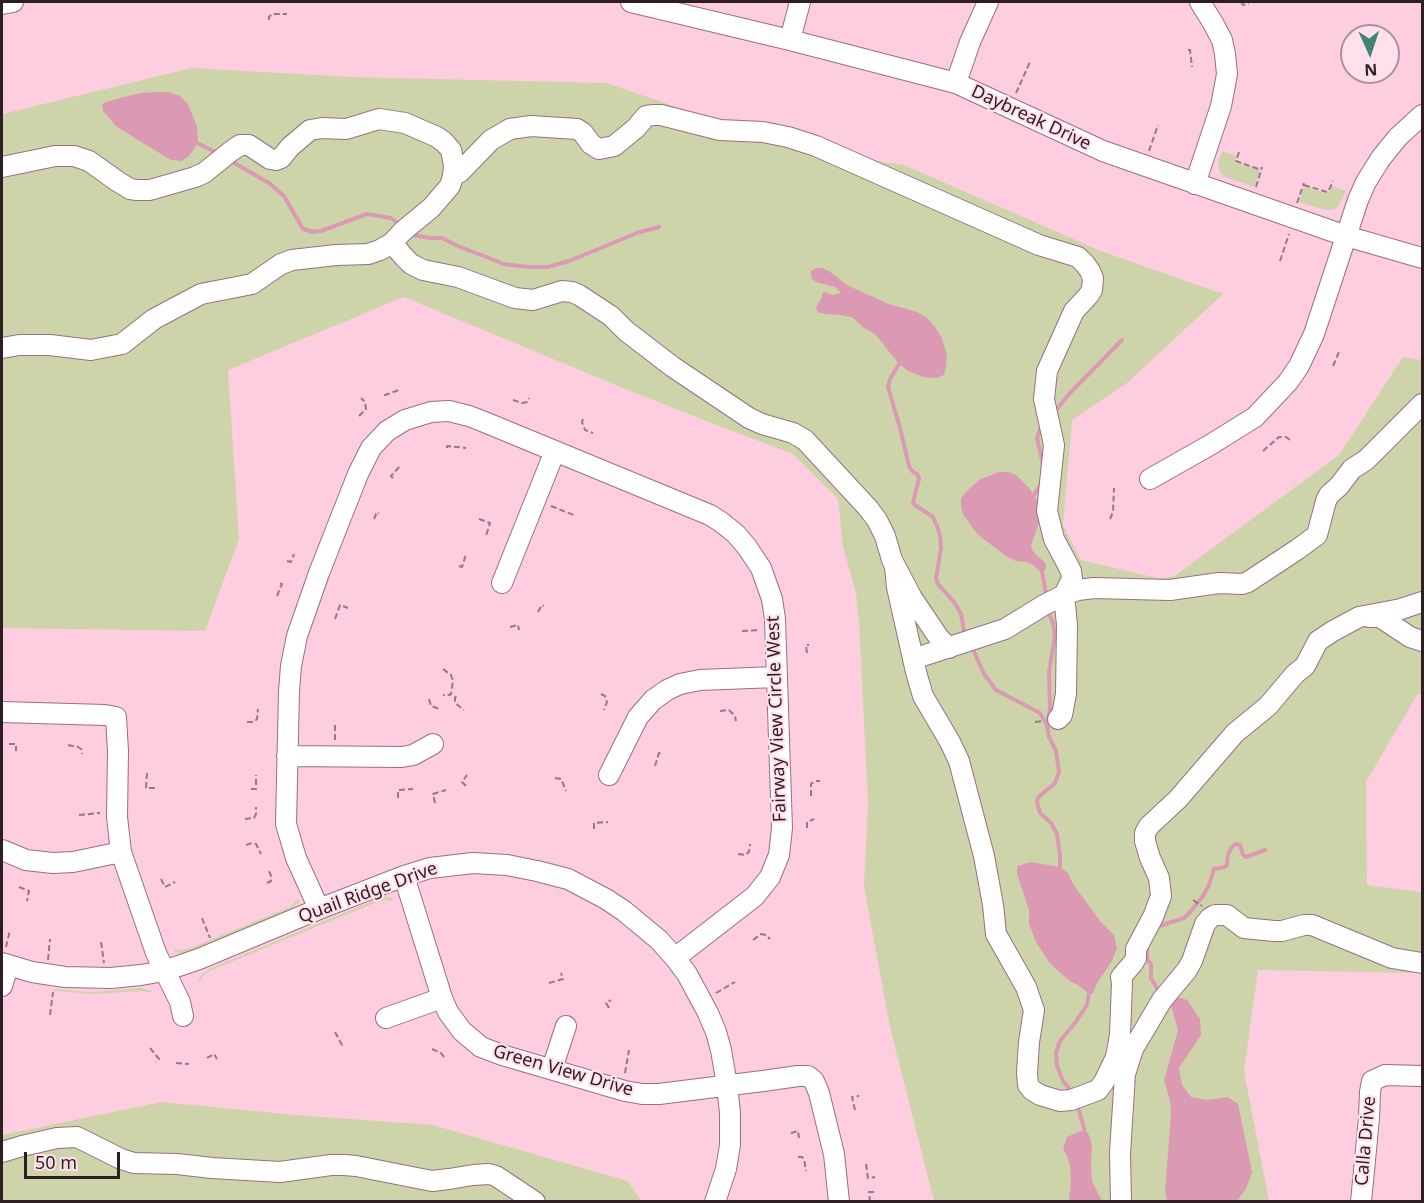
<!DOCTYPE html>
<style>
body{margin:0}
#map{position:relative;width:1424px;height:1203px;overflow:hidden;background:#fecddf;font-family:"Noto Sans",sans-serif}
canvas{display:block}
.frame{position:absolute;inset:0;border:3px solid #2f1d24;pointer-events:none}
.north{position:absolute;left:1340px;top:24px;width:60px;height:60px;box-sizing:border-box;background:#ffe0eb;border:2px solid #ac929b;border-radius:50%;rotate:177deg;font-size:16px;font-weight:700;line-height:24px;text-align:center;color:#2f1d24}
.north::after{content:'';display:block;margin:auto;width:21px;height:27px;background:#448474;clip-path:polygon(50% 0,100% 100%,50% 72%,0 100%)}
.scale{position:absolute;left:24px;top:1152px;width:96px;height:27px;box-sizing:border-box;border:3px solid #2f1d24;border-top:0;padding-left:8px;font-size:18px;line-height:21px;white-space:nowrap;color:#2f1d24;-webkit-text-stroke:4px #ffe0eb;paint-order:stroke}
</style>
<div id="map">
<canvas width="1424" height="1203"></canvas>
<div class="frame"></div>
<div class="north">N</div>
<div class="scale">50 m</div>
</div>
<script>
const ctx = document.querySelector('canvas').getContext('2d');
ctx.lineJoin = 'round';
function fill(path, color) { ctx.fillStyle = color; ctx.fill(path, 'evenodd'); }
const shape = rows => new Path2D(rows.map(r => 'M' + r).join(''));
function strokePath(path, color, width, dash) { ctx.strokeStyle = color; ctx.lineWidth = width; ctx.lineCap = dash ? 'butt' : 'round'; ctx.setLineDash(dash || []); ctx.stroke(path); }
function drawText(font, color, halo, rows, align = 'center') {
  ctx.font = font + ' "Noto Sans",sans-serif'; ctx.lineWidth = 4.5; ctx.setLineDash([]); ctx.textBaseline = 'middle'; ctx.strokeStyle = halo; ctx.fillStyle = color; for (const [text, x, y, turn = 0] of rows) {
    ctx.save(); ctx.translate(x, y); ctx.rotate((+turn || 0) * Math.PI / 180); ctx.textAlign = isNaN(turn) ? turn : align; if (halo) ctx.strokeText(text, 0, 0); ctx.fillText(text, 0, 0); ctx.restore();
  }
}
const green = shape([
 [192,68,351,77,606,83,804,150,904,165,1101,251,1223,294,1127,383,1072,420,1063,525,1081,560,1157,578,1173,577,1339,455,1403,357,1422,360,1422,694,1417,695,1366,782,1367,885,1422,892,1422,973,1258,970,1244,1071,1269,1201,934,1201,890,1027,864,887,868,802,859,622,856,593,843,547,838,499,793,454,714,424,630,391,404,297,228,370,239,539,205,631,2,628,2,114],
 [1222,151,1237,156,1235,162,1260,170,1254,187,1226,177,1221,174,1219,169,1218,162],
 [1304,186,1325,193,1329,192,1332,186,1346,191,1338,207,1333,210,1325,210,1299,202],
 [385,897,393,898,392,901,386,900,377,902,209,971,203,976,200,981,198,980,202,974,211,968,375,900],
 [298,899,300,901,298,903,290,910,189,951,183,953,175,952,175,949,182,950,188,949,290,907],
 [141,988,152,991,150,993,143,991,93,994,54,991,54,989,92,992],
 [161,1102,296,1115,433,1125,628,1181,641,1201,2,1202,2,1135]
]);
const water = shape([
 [156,92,168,92,180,96,188,104,197,127,198,140,195,148,188,157,181,161,171,160,138,140,116,126,103,111,102,105,106,102,140,93],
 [816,268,822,268,829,271,847,285,864,293,889,304,917,312,927,318,935,327,942,338,947,356,946,367,944,375,936,378,923,377,908,371,899,364,875,334,864,328,853,318,842,315,825,314,818,312,816,308,822,297,822,293,825,292,832,295,841,293,835,287,816,282,812,279,811,274,811,271],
 [999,472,1008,472,1016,475,1030,489,1041,508,1041,516,1031,546,1032,550,1038,557,1045,562,1046,567,1045,570,1040,571,1033,565,1026,562,1016,561,1009,558,978,535,964,516,961,508,961,498,970,488,979,480],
 [1031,862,1060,867,1068,873,1073,884,1101,922,1114,935,1117,948,1112,961,1097,983,1093,993,1089,994,1078,985,1070,981,1059,972,1049,962,1036,942,1029,924,1029,910,1017,874,1017,866],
 [1174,998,1181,998,1187,1000,1200,1019,1201,1035,1179,1068,1182,1085,1191,1097,1208,1100,1228,1097,1238,1104,1252,1172,1246,1189,1237,1201,1167,1201,1165,1191,1171,1114,1170,1100,1164,1080,1178,1030,1169,999],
 [1080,1131,1088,1133,1092,1145,1091,1165,1092,1181,1102,1201,1069,1201,1071,1180,1070,1165,1067,1156,1063,1149,1067,1137]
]);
const stream = shape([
 [197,143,219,154],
 [231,161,269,183,284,196,303,229,313,232,321,231,367,214,391,218,400,225],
 [409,234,430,238,442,238,458,246,504,264,528,267,548,267,569,261,637,233,659,227],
 [899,364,890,379,888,387,900,428,909,466,913,472,917,474,919,479,913,502,915,505,933,517,937,526,940,536,941,548,936,578,938,584,954,602,961,614,965,637],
 [1053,414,1069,394,1122,340],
 [1042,425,1037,438,1043,464],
 [1034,495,1042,483],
 [1042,571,1046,594],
 [971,645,984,674,996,690,1040,713,1047,725,1049,737,1056,751,1059,772,1055,783,1041,795,1038,798,1037,802,1040,813,1051,823,1057,834,1060,855,1060,867],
 [1047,724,1050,710,1049,672,1055,636,1053,623,1048,611],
 [1156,927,1184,918,1190,912,1203,896,1209,885,1214,869,1225,867,1227,865,1228,854,1232,847,1236,844,1240,845,1243,855,1246,857,1265,850],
 [1147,947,1147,959,1151,964,1151,978,1158,990],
 [1071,1091,1063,1081,1057,1066,1056,1053,1060,1041,1075,1023,1087,1005,1089,994],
 [1078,1107,1085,1132]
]);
const path = shape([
 [1241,2,1243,5,1249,3],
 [269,20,269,17,272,14,287,14],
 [1188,50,1190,50,1192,67],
 [1016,93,1030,62],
 [1149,151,1158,125],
 [1239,152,1236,161,1261,170],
 [1304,185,1327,192,1330,188,1333,181],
 [1256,187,1262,167],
 [1297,203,1304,183],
 [1280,261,1289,234],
 [1333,366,1339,352,1341,353],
 [385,394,385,395,399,390],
 [513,400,522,403,527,402,529,398],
 [359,416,366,409,365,402,361,398],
 [583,419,582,422,585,430,593,433],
 [447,448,447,446,466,448],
 [1263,451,1279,437,1286,437,1290,440],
 [393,478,391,476,401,465],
 [551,506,576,516],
 [374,519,377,512,379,513],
 [479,519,490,523,486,536],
 [1110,519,1113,512,1114,488],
 [287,561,291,562,294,554],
 [459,566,462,567,466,554],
 [277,596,282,584,279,583],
 [538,612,542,605,544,606],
 [335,619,340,605,348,608],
 [510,627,518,625,519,630],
 [742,631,760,630],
 [807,653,806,645,809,645],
 [443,669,451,675,453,681,451,694,449,695,443,695],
 [601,694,605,696,607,702,604,710],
 [456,696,455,698,455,703,464,710],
 [429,699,431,706,440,709],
 [720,711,729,710,735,716,736,721],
 [247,722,254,722,257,719,258,709],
 [1035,722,1043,721],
 [335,740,335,722],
 [9,744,16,744,16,751],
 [68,745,78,747,81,749,82,754],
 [655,766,659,753,662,754],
 [147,773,146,788,156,788],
 [555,778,561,779,566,791],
 [466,786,462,782,467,775],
 [251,789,256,789,256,775],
 [811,796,811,784,815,781,820,781],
 [398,798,398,790,413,789],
 [435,803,433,794,446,790],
 [79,815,100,813],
 [245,819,254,818,256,814,256,807],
 [807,828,807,822,814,819],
 [594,829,594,823,608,822],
 [246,845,252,843,256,844,261,854],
 [738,854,745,855,749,852,750,844],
 [161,879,165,887,175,882],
 [267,883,271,881,272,878,268,869],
 [19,887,29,891,27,901],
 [1193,900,1202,906],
 [202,918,210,938],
 [753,940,761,934,766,935,770,939],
 [101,942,104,963],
 [6,947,10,930],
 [48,960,50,939],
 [549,983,563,979,561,973],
 [716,993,735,982],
 [609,1008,606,1003,611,1000],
 [50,1015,53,992],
 [335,1032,342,1045,340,1046],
 [150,1048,159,1059,156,1062],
 [432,1049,441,1053,445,1058,444,1059],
 [207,1058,214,1054,217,1059],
 [176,1063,189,1064],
 [625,1073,629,1050],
 [855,1110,852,1097,859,1096],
 [791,1133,798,1131,799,1138],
 [798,1157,802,1157,804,1159,806,1171],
 [866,1164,868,1178,875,1177],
 [870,1202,869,1192,876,1192]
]);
const minor = shape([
 [631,2,790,40,956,83,1103,151,1346,236,1422,258],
 [2,4,13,2],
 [790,40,800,2],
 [956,83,970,42,988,2],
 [2,167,55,156,74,156,89,161,117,181,130,189,137,190,150,190,195,177,204,173,230,152,240,145,249,145,270,159,276,160,281,158,290,147,310,130,322,128,346,129,379,119,405,123,437,137,444,142,451,150,454,165,453,176,450,186,431,208,403,231,392,243,380,250,368,254,336,255,292,260,281,264,252,284,201,294,154,319,122,344,91,350,50,345,19,345,2,348],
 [453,176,460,172,491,140,510,129,531,126,577,129,583,133,591,144,599,149,614,146,636,128,646,116,654,115,661,115,720,130,763,132,788,137,816,146,1039,245,1078,257,1085,264,1090,271,1093,278,1092,290,1088,296,1074,311,1047,371,1044,399,1054,445,1047,511,1054,539,1071,571,1072,579,1064,595,1044,605,1005,629,913,659],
 [1195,184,1221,106,1227,74,1225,54,1222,40,1213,23,1200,2],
 [392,243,404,257,411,264,423,270,458,277,515,298,533,300,562,291,572,292,579,295,611,316,626,331,673,367,749,418,762,424,793,433,805,440,868,508,877,520,885,536,892,560,912,598,939,638,949,648],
 [1150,479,1210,445,1255,417,1288,382,1299,366,1314,334,1358,200,1366,182,1381,158,1398,137,1422,115],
 [895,567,897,587,916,672,923,696,950,742,959,761,984,856,993,905,996,934,1026,987,1034,1010,1029,1042,1027,1073,1028,1085,1032,1090,1040,1095,1060,1101,1071,1100,1098,1090,1104,1082,1116,1057,1120,1035,1122,983,1121,977,1133,963,1136,958,1136,949,1153,917,1161,896,1159,878,1150,858,1145,841,1145,833,1149,826,1178,799,1235,733,1268,706,1295,674,1305,666,1318,641,1333,631,1359,617,1401,609,1422,602],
 [502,583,555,451],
 [1369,617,1380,617,1410,637,1422,641],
 [2,712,105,715,116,717,118,751,117,817,121,852,156,953,180,1002,183,1016],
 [1058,719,1062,715,1066,694,1067,625,1064,595,1078,590,1094,588,1170,590,1219,583,1242,584,1248,582,1298,549,1317,535,1326,501,1329,495,1339,486,1352,469,1366,460,1422,404],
 [287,756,402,757,413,755,433,744],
 [609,775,638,717,653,700,667,690,680,684,700,680,776,677],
 [2,850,26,860,53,863,73,862,121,852],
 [404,876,442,998,448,1012,462,1031,481,1047,502,1055,625,1091,642,1094,659,1094,763,1081,798,1076,808,1076,814,1081,819,1093,834,1154,839,1202],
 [319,909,296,858,286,824,289,691,291,666,297,636,319,573,358,474,371,448,387,431,405,420,431,412,449,411,469,416,482,421,710,515,721,522,736,534,747,547,761,568,772,599,775,619,782,828,779,855,770,877,755,896,675,958],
 [2,963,32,972,65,977,111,978,141,975,164,971,199,959,319,909,404,876,430,868,473,863,507,865,537,871,568,879,606,899,624,911,659,940,675,958,687,974,708,1013,716,1032,721,1050,727,1085,730,1113,730,1145,726,1169,715,1202],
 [2,986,8,966],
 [386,1018,442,998],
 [552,1069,566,1026],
 [2,1152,22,1146,57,1138,77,1137,121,1159,134,1163,177,1164,212,1168,280,1172,331,1165,344,1165,356,1166,432,1181,449,1179,473,1175,489,1174,496,1176,535,1202],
 [1121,1202,1120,1153,1125,1074,1133,1049,1162,1000,1187,970,1192,961,1205,924,1210,918,1215,915,1227,915,1244,928,1274,931,1282,931,1304,925,1312,925,1392,958,1422,963],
 [1361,1202,1369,1118,1370,1092,1372,1081,1385,1075,1422,1076]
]);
const streetNames = [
 ["Daybreak Drive",1031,118,25],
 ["Fairway View Circle West",777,719,-92],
 ["Quail Ridge Drive",368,893,-20],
 ["Green View Drive",563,1071,16],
 ["Calla Drive",1366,1141,-85]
];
fill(green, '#ced4aa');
fill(water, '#dc99b3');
strokePath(stream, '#dc99b3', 4);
strokePath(minor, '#9b6e7f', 22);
strokePath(path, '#997783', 2, [6, 3]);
strokePath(minor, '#fff', 20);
drawText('18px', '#2f1d24', '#ffe0eb', streetNames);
</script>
